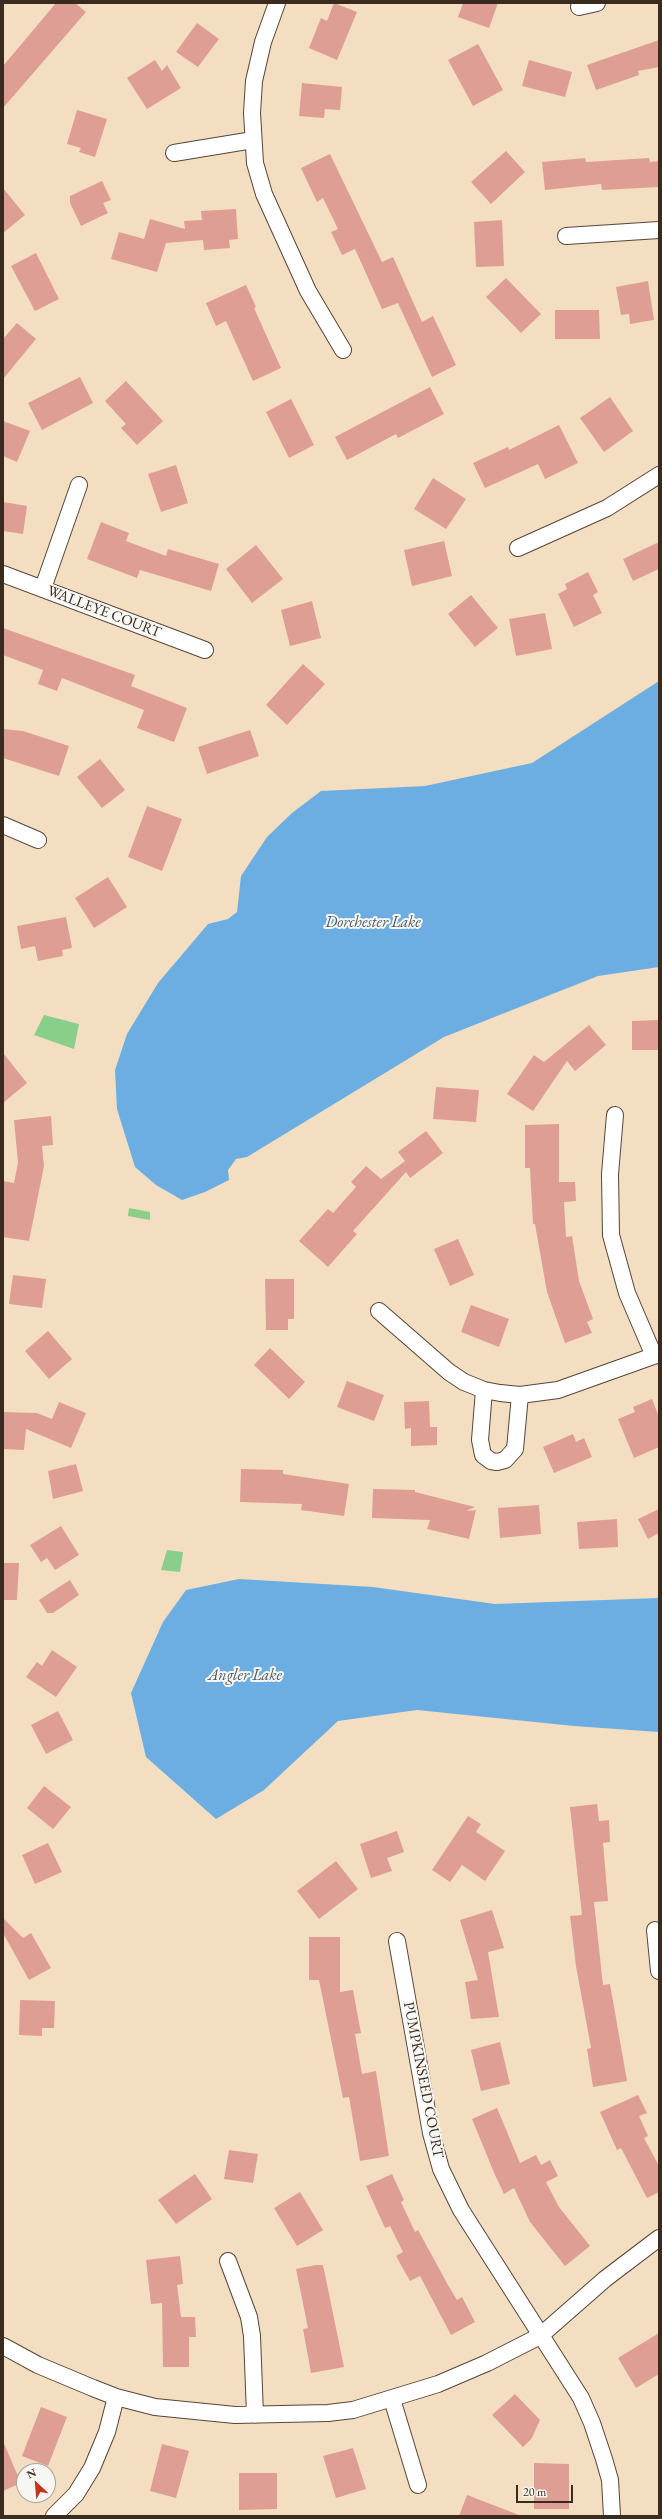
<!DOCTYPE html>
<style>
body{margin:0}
#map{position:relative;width:662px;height:2519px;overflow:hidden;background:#f3dec2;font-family:"EB Garamond",serif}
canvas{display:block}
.frame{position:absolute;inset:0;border:4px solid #3b2a1e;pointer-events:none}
.north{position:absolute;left:16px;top:2463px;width:40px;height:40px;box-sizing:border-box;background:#f6f6f2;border:1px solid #aba49d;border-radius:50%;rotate:334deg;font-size:11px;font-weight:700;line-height:16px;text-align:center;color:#3b2a1e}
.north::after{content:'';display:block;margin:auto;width:14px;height:18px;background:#c8321e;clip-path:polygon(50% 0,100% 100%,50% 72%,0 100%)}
.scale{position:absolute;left:516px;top:2485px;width:57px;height:18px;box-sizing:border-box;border:2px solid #3b2a1e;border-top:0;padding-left:5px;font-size:12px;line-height:14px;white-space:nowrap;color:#3b2a1e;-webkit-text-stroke:3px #f6f6f2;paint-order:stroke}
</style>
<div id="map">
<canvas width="662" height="2519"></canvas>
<div class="frame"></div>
<div class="north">N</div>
<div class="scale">20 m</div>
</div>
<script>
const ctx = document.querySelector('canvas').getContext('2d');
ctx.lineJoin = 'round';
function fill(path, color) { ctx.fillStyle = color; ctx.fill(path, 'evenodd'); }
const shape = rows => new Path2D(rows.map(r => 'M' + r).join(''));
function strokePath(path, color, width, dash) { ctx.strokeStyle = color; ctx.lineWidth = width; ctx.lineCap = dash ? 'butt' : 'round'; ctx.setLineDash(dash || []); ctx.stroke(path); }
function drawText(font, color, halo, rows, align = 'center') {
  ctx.font = font + ' "EB Garamond",serif'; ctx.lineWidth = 4; ctx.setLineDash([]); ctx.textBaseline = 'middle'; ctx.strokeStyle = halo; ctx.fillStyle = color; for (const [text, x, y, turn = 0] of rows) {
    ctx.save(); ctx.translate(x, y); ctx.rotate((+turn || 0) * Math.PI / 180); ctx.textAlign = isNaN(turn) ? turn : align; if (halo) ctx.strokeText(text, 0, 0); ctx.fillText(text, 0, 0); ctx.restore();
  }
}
const green = shape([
 [44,1015,79,1024,74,1049,34,1035],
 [129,1208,150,1212,150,1220,128,1216],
 [167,1550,183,1552,180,1572,161,1570]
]);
const water = shape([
 [659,681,659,967,598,976,444,1037,247,1157,236,1159,228,1170,229,1180,205,1192,182,1200,156,1185,135,1167,117,1109,115,1070,127,1034,158,983,208,924,228,919,237,912,241,876,267,837,292,813,321,791,425,786,532,763],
 [239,1579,373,1587,495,1604,659,1598,659,1732,574,1726,417,1710,338,1721,264,1790,216,1819,146,1757,131,1693,163,1622,186,1590]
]);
const building = shape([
 [56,3,75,3,86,12,3,108,3,66],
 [334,3,357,12,337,60,309,48,321,18,327,21],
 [463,3,498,3,489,28,458,17],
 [197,23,219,39,198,67,176,52],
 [659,40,659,67,638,71,639,75,596,90,587,65],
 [478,44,503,90,473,106,448,60],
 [155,60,162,71,167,65,181,88,147,109,127,78],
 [529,60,572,72,565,97,522,86],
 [302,83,342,87,340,110,325,109,324,118,299,116],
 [77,110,107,119,95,157,79,152,81,148,67,144],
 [506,151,525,172,491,204,471,182],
 [330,154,382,262,393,257,422,322,433,316,456,365,432,377,398,303,382,309,355,249,342,255,331,232,338,229,323,198,317,202,301,168],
 [585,158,586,162,649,158,650,162,659,161,659,187,602,190,601,184,545,190,542,162],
 [102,181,111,200,103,203,108,213,81,226,70,203,70,196],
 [3,188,25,215,3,233],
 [236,209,238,239,229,240,230,248,204,250,203,240,166,243,157,272,111,259,119,232,144,239,150,219,185,229,184,221,202,220,201,211],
 [502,220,504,266,476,267,474,222],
 [36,253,59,299,35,311,11,266],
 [506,278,541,314,521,333,486,297],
 [648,281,654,320,630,324,629,314,621,315,616,287],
 [246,285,256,307,254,308,281,368,253,381,226,321,216,326,206,303],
 [555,310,599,310,600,339,555,339],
 [17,323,36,339,3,379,3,339],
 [80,377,93,403,42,430,28,403],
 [126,381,163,421,137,445,121,428,126,424,105,401],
 [430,387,444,414,398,438,396,434,347,460,335,437],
 [610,397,633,431,604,452,580,418],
 [291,399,314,445,289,458,266,412],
 [3,421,30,431,17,462,3,456],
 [559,425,578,463,545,479,538,464,485,488,473,463,508,447,509,450],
 [176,465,188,503,161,512,148,474],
 [433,478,466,499,446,529,414,509],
 [3,502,27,506,23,534,3,531],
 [101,522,129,533,126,541,166,556,168,549,219,564,211,591,140,570,137,578,87,559],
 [444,541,452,576,412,586,404,550],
 [659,542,659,569,633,581,623,559],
 [256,545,283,579,252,603,226,569],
 [588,572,598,592,593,595,602,613,574,627,558,594,567,589,565,584],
 [471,595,498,628,475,647,448,614],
 [312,601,321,638,290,646,281,610],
 [545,613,552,649,516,656,509,619],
 [3,628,135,675,131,686,187,708,174,742,137,728,144,710,62,678,57,691,38,684,43,670,3,655],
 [303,664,325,684,287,725,266,705],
 [3,729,23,731,69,746,59,776,3,758],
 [250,730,259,756,207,774,198,747],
 [100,759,125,790,102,808,77,777],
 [147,806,182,819,162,871,128,857],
 [108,877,127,907,94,928,75,898],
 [66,917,72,948,62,950,63,956,38,961,35,946,21,949,17,926],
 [659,1020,659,1050,632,1050,632,1021],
 [589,1025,606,1045,575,1071,567,1061,533,1111,507,1094,534,1055,544,1062],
 [3,1053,27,1083,3,1103],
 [436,1087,479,1090,476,1122,433,1119],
 [51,1116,53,1145,42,1146,44,1166,29,1241,3,1237,3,1181,14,1183,18,1163,14,1120],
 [559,1124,559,1182,575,1182,576,1201,564,1202,566,1237,572,1236,579,1281,593,1319,587,1322,592,1333,565,1343,547,1292,535,1224,533,1224,530,1168,525,1168,525,1125],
 [426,1131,443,1153,410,1178,406,1172,353,1231,357,1234,328,1267,299,1241,328,1209,333,1213,356,1187,351,1182,366,1166,381,1179,405,1161,398,1152],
 [458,1239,474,1275,450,1286,434,1249],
 [13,1275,46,1279,42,1308,9,1304],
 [265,1279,294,1279,294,1319,288,1319,288,1330,266,1330],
 [471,1305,509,1319,499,1347,461,1332],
 [48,1331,72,1359,49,1379,25,1351],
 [270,1348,305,1382,289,1399,254,1365],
 [347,1381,384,1395,374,1421,337,1407],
 [652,1399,659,1417,659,1447,634,1458,618,1419,635,1412,633,1407],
 [429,1401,430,1427,437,1427,437,1445,411,1446,411,1428,405,1429,404,1402],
 [59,1402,86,1413,71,1448,26,1429,24,1450,3,1449,3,1412,37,1413,52,1419],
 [573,1434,576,1442,584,1438,592,1457,554,1473,543,1447],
 [76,1464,83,1491,53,1499,48,1471],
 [241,1469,283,1470,283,1474,349,1484,344,1516,301,1510,302,1504,240,1502],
 [373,1489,415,1490,415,1492,475,1507,466,1511,476,1510,469,1539,427,1529,430,1520,372,1518],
 [539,1505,541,1534,500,1538,498,1508],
 [659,1509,659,1533,648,1539,638,1519],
 [617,1519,618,1547,579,1549,577,1522],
 [61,1526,79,1555,55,1570,47,1558,41,1562,30,1545],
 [3,1563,19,1563,17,1600,3,1600],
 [70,1580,79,1595,53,1613,47,1613,39,1600],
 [52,1650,77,1667,56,1697,26,1677,37,1662,42,1666],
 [58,1711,73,1740,46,1754,31,1725],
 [44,1786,71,1807,53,1829,27,1808],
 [597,1804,599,1821,609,1820,610,1842,603,1843,608,1901,594,1902,603,1985,610,1984,627,2081,593,2087,587,2049,591,2048,576,1966,570,1916,582,1915,570,1807],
 [468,1816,481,1824,476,1832,505,1851,485,1881,462,1865,450,1882,432,1870],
 [397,1831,404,1852,387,1858,392,1871,371,1878,360,1844],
 [48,1843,62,1872,35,1884,22,1855],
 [336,1861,358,1889,319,1919,297,1891],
 [492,1910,504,1948,488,1952,499,2017,471,2019,465,1982,478,1980,460,1920],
 [3,1918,23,1938,31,1933,51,1968,29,1980,3,1933],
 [309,1937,340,1937,340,1992,353,1990,361,2033,355,2034,362,2074,376,2071,389,2156,360,2161,349,2097,343,2098,319,1980,309,1980],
 [20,2000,55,2001,54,2028,42,2028,42,2036,19,2035],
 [500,2042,510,2084,481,2091,471,2050],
 [638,2095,647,2113,639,2116,648,2136,644,2138,659,2166,659,2192,647,2198,621,2148,617,2150,600,2112],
 [497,2108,520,2163,536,2155,541,2165,550,2160,558,2176,546,2182,559,2207,590,2246,565,2266,530,2222,514,2188,504,2194,495,2175,472,2119],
 [229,2150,258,2154,253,2183,224,2179],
 [195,2174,212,2199,176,2224,158,2200],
 [392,2174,404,2200,401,2202,415,2232,418,2230,448,2285,457,2300,462,2297,475,2322,451,2335,420,2276,410,2281,396,2256,403,2252,390,2226,385,2228,366,2186],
 [300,2192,323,2230,297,2246,274,2208],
 [180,2256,183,2284,177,2285,181,2317,195,2317,196,2337,189,2337,189,2367,163,2367,162,2303,151,2304,146,2260],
 [316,2265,323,2265,344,2367,311,2373,303,2329,308,2328,296,2269],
 [659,2333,659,2374,636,2388,618,2358],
 [515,2394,540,2420,532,2438,523,2447,492,2415],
 [41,2407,67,2417,48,2466,22,2456],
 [3,2441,21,2483,3,2491],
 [162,2444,189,2451,176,2498,150,2491],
 [353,2448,366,2489,336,2498,323,2456],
 [534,2463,569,2464,569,2509,534,2509],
 [239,2473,277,2473,277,2509,239,2510],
 [467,2495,519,2515,519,2516,459,2516]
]);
const street = shape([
 [277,3,263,42,254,81,252,113,255,163,264,194,308,291,343,350],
 [579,7,597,3],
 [174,153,253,140],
 [566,236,659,230],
 [518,548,607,508,659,475],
 [3,574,205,650],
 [43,588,79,485],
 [3,825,38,840],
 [615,1115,610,1174,611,1235,627,1293,654,1356],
 [379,1311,449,1372,464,1382,484,1390,500,1393,520,1395,558,1390,659,1354],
 [484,1390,480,1440,483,1455,491,1461,497,1462,505,1460,515,1449,520,1395],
 [655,1930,659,1971],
 [397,1941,431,2133,441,2169,461,2210,581,2398,592,2423,604,2459,610,2480,612,2516],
 [228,2261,249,2317,252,2336,255,2415],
 [3,2346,38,2365,93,2388,116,2397,155,2407,235,2415,328,2413,353,2410,438,2384,487,2363,540,2336,605,2279,659,2238],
 [392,2399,418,2485],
 [54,2516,76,2494,92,2468,107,2432,116,2397]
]);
const streetNames = [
 ["WALLEYE COURT",104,612,21],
 ["PUMPKINSEED COURT",423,2080,79]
];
const waterNames = [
 ["Dorchester Lake",373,923],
 ["Angler Lake",245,1676]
];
fill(green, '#89cf89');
fill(water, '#6caee1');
fill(building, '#df9e93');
strokePath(street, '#574537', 18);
strokePath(street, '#fff', 16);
drawText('15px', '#3b2a1e', '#f6f6f2', streetNames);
drawText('italic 16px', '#4c5862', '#f6f6f2', waterNames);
</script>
